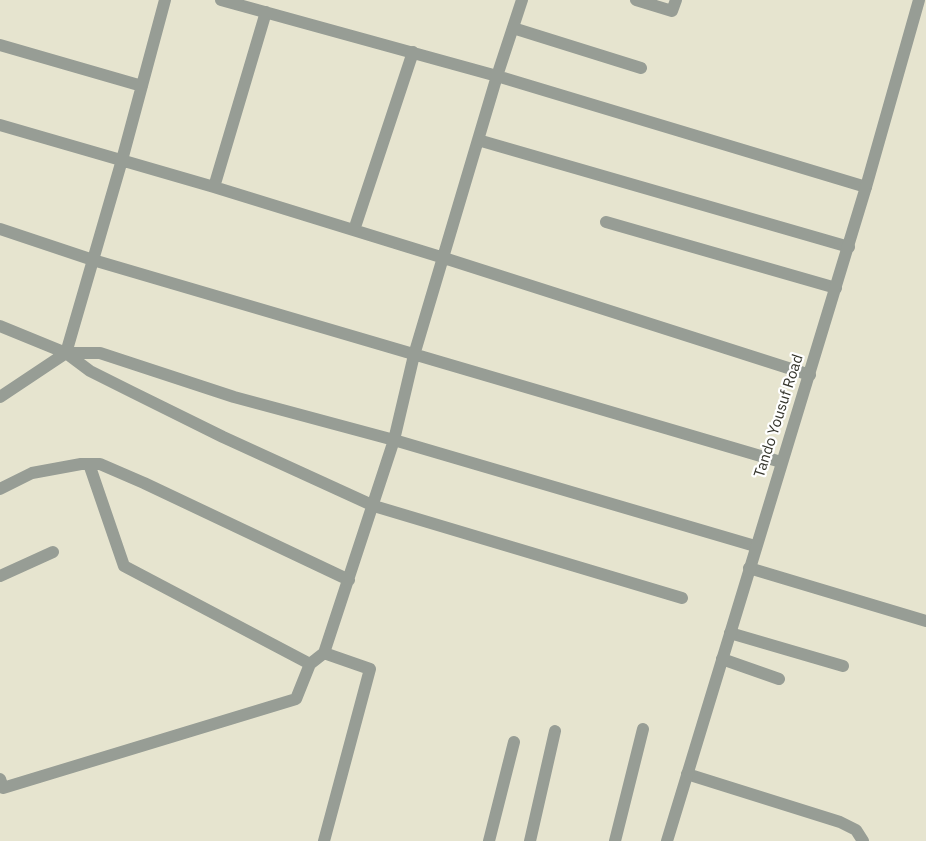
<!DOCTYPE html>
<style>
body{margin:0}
canvas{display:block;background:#e6e4cf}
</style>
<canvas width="926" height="841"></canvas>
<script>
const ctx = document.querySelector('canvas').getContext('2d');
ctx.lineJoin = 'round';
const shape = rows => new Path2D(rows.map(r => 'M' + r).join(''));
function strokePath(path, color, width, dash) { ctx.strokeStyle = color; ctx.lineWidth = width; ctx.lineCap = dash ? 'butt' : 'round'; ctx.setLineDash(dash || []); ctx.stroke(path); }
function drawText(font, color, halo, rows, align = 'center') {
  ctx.font = font + ' "IBM Plex Sans",sans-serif'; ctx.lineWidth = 4.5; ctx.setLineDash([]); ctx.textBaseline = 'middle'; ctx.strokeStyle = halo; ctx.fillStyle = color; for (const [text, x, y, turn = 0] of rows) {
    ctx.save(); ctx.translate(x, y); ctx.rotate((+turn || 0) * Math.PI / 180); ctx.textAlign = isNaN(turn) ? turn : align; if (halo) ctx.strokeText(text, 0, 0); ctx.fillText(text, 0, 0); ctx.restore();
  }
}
const minor = shape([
 [221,0,497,76,866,187],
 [636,0,672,11,676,0],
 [266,12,214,187,444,258,810,375],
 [513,28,641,68],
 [0,45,142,86],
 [0,125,214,187],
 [478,140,849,247],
 [606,222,836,288],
 [0,229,93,260,781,462],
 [354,230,413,52],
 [0,326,66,353,90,371,132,392,223,437,374,506,682,598],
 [66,353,100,353,234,397,394,440,755,546],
 [0,397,66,353,122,160,165,0],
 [89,464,124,566,310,664],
 [0,489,32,473,81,464,100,464,144,483,349,580],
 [749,568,926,621],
 [0,576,53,552],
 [730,633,843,666],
 [722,659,779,679],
 [687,774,840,822,856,830,863,841],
 [0,779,3,788,296,699,310,664,324,653],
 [324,841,370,669,324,653,394,440,414,355,497,76,522,0],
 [489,841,514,742],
 [530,841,555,731],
 [615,841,643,729]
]);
const tertiary = shape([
 [667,841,866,187,919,0]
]);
const streetNames = [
 ["Tando Yousuf Road",779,416,-72]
];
strokePath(minor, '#979d95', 12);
strokePath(tertiary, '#979d95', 12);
drawText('15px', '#34342b', '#fff', streetNames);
</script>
